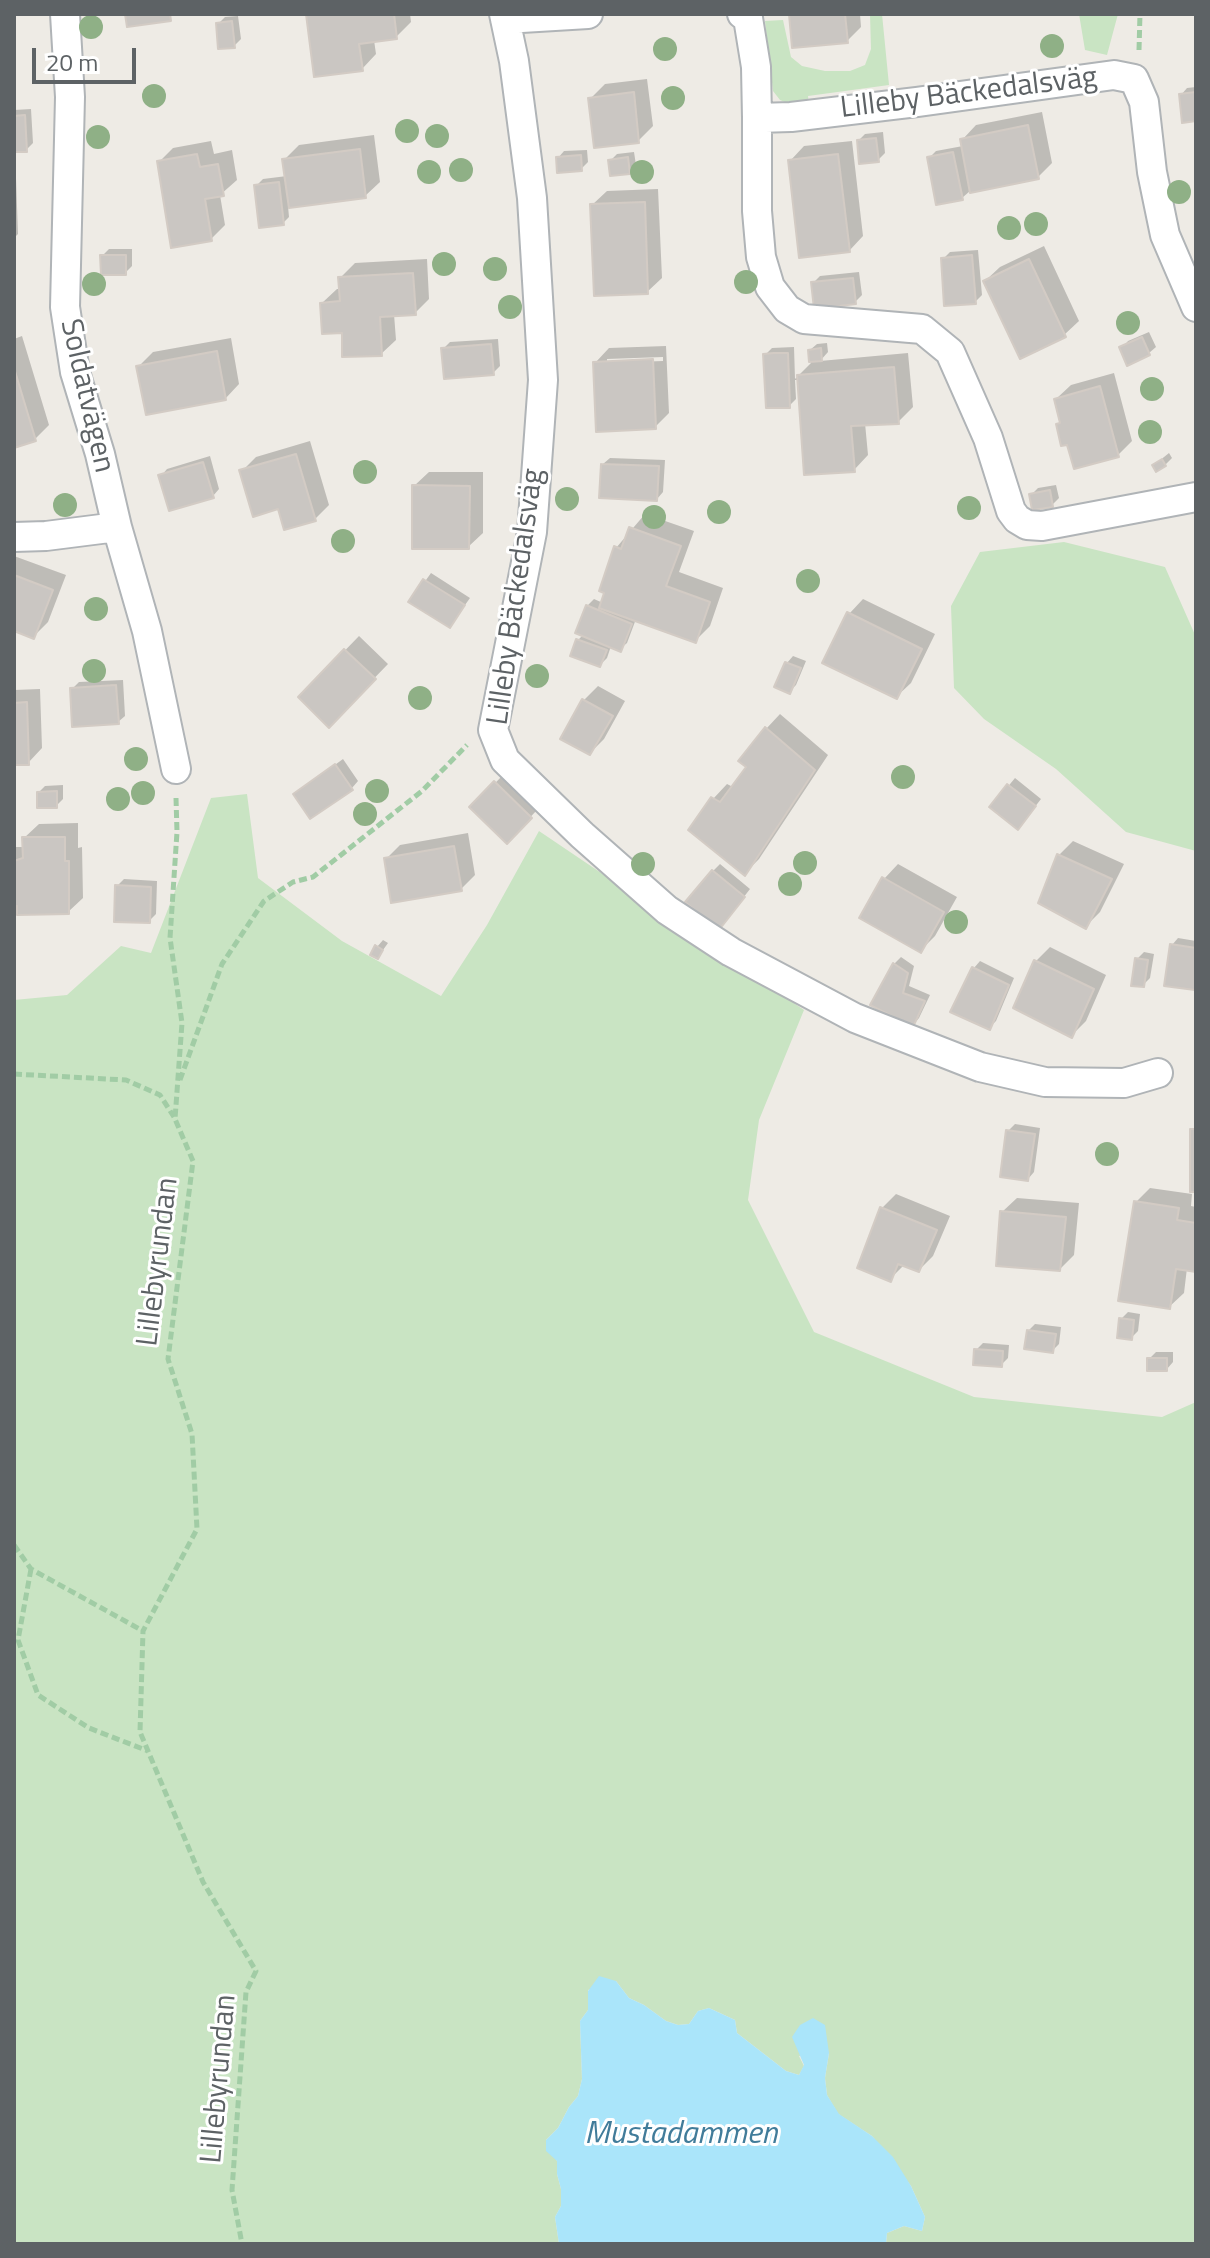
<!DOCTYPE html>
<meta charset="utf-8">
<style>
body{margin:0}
#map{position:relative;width:1210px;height:2258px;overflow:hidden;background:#eeebe5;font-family:"Titillium Web",sans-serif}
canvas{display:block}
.frame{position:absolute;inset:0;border:16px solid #5d6265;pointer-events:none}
.scale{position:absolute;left:32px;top:48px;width:104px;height:36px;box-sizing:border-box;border:4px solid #5d6265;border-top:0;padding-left:10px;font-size:24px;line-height:28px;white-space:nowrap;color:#5d6265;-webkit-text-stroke:6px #fff;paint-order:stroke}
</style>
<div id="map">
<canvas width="1210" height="2258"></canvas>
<div class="frame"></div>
<div class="scale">20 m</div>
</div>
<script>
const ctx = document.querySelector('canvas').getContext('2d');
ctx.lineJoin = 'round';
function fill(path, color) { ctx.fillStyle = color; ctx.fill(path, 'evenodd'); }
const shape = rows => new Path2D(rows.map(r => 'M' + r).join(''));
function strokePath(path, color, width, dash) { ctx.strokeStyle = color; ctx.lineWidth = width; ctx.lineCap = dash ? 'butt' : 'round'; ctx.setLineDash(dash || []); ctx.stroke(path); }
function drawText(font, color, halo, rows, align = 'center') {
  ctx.font = font + ' "Titillium Web",sans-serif'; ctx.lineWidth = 6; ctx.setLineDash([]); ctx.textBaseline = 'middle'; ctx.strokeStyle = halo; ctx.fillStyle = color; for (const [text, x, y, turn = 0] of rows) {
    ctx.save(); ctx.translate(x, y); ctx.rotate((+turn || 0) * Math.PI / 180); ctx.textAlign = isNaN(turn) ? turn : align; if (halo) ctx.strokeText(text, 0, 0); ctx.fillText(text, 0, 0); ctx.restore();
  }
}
const green = shape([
 [870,14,882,14,889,85,808,96,809,105,792,105,780,100,773,91,765,21,783,20,791,57,802,66,825,71,850,71,865,65,871,49],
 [1079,14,1118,14,1107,55,1085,50],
 [1064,542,1165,567,1196,637,1196,851,1126,832,1056,769,984,719,954,688,951,606,980,552],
 [247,794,258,878,342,941,441,996,487,925,539,831,804,1010,759,1120,748,1200,814,1332,974,1397,1162,1417,1196,1402,1196,2244,886,2244,887,2233,904,2226,922,2231,925,2217,911,2186,872,2136,838,2114,827,2095,825,2078,829,2053,799,2056,804,2066,799,2075,786,2071,737,2033,735,2020,709,2008,698,2011,689,2024,678,2025,666,2021,644,2005,629,1998,616,1981,588,1990,588,2010,580,2021,582,2079,578,2096,569,2107,558,2128,546,2140,557,2161,557,2174,561,2189,561,2206,555,2217,559,2244,14,2244,14,1000,67,995,121,946,151,953,211,798]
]);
const water = shape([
 [599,1976,616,1981,629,1998,644,2005,666,2021,678,2025,689,2024,698,2011,709,2008,735,2020,737,2033,786,2071,799,2075,804,2065,792,2037,800,2025,813,2018,825,2025,829,2053,825,2078,827,2095,839,2114,872,2136,893,2157,911,2186,925,2217,922,2231,904,2226,887,2233,886,2244,559,2244,555,2217,561,2206,561,2189,557,2174,557,2161,546,2151,546,2140,558,2128,569,2107,578,2096,582,2079,580,2021,588,2010,588,1991]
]);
const shadow = shape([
 [308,14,410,14,411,22,396,37,374,40,376,54,362,69],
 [790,14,860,14,861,27,847,41],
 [238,16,241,39,234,46,218,24,225,17],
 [647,79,653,126,638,141,590,99,605,84],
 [1196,87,1196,119,1181,95,1187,88],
 [31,109,33,143,26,150,15,150,18,234,14,238,14,110],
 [1042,112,1052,163,1038,177,970,191,962,198,929,158,936,151,963,146,962,140,976,125],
 [883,132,885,153,878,160,859,140,865,134],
 [374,135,380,182,365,196,288,206,289,217,283,223,256,186,263,179,287,176,285,159,299,145],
 [211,141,214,154,232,150,237,180,220,195,225,225,211,239,159,162,173,148],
 [852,141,863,236,849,251,790,161,804,146],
 [587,150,588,162,581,169,558,158,564,151],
 [634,152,636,165,629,172,610,161,617,154],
 [658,189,662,278,647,292,592,205,607,191],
 [1044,246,1079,321,1064,335,985,281,1000,267],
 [109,249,132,249,132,266,125,273,102,256],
 [978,250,982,295,975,302,943,259,950,252],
 [427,259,429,299,415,313,394,314,396,340,381,354,344,331,322,303,337,289,341,289,340,278,355,263],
 [859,272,862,295,855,302,813,283,820,276],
 [1149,332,1156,347,1149,353,1122,348,1128,341],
 [22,336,49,425,35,439,14,446,14,339],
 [231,338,239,384,225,399,138,367,153,352],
 [498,339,500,366,493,373,443,349,450,342],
 [827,343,828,352,820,361,908,353,913,407,898,422,865,423,868,455,854,470,799,380,795,380,796,399,789,406,765,355,772,348,794,347,795,379,811,363,810,350,817,344],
 [666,346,669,413,655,427,595,363,609,348],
 [663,357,663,361,607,363,607,359],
 [1114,373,1132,441,1118,455,1069,442,1058,425,1062,421,1056,399,1071,385],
 [310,441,329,505,315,519,280,507,242,471,256,457],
 [1169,453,1172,458,1165,465,1154,465],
 [210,456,219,489,213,496,161,476,167,469],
 [610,458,665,460,663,492,657,499,603,464],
 [429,472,483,472,483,533,468,547,414,486],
 [1056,485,1059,498,1052,505,1031,495,1038,488],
 [645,514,694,531,679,572,723,588,710,626,695,641,636,619,627,643,620,649,611,646,607,658,600,665,578,640,584,634,587,606,594,599,603,603,616,548],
 [14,556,66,575,48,622,34,636,14,629],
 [431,573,470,598,450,626,411,601],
 [863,599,935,634,911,683,896,697,849,614],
 [359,636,388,664,329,725,300,697],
 [793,656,806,661,796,685,790,691,787,663],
 [123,680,125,716,118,722,72,689,79,682],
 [598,686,625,701,604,739,590,753,584,700],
 [40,689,42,748,28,763,14,763,14,690],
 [780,714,828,755,759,859,745,873,713,799,727,784,733,787,749,766,766,729],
 [343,759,358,781,352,788,295,794],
 [502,776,537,810,507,842,472,807],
 [1015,778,1041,799,1024,821,992,806],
 [63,785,63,799,56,806,39,792,45,786],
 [78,823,78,848,82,847,83,898,68,912,14,904,14,847,24,847,24,838,39,824],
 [468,833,475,875,461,889,386,859,400,845],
 [1073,841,1124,864,1100,912,1086,926,1040,902,1059,855],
 [720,864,750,889,726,920,713,871],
 [898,864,957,897,935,936,921,950,884,879],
 [124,879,157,881,156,914,149,921,117,886],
 [1178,938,1196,941,1195,988,1172,945],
 [383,940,388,943,378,957,377,947],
 [1050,947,1106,975,1086,1021,1072,1035,1036,961],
 [1144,952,1154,954,1150,978,1143,985,1137,959],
 [901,957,914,966,909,986,930,995,919,1018,913,1025,873,1004,894,964],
 [980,961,1014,978,996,1021,989,1028,974,968],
 [1015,1124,1040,1128,1034,1172,1028,1179,1008,1131],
 [1150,1188,1192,1194,1191,1206,1196,1207,1196,1270,1187,1268,1184,1293,1169,1307,1136,1202],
 [896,1194,950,1216,933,1256,919,1270,905,1264,890,1279,882,1208],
 [1017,1198,1079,1203,1074,1255,1060,1269,1002,1212],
 [1128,1312,1140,1314,1138,1331,1131,1338,1121,1319],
 [1035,1324,1061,1327,1059,1344,1052,1351,1028,1331],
 [983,1343,1009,1345,1008,1358,1001,1365,976,1350],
 [1156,1352,1173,1352,1173,1362,1167,1369,1149,1359]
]);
const building = shape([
 [125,14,170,14,171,21,127,27,125,14],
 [306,14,394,14,397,39,359,44,363,71,314,77,306,14],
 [789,14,845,14,848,43,792,48,789,14],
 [232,21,235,48,218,49,216,23,232,21],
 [634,92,639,143,594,148,588,98,634,92],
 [1196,92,1196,121,1182,123,1179,94,1196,92],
 [25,115,27,152,14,152,14,116,25,115],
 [1028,125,1039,179,970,193,960,139,1028,125],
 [876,138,879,162,859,164,857,140,876,138],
 [360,149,366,198,289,208,282,159,360,149],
 [953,152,963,200,936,205,927,157,953,152],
 [197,154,200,167,218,164,224,196,205,199,212,241,171,248,157,161,197,154],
 [838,154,850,252,799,258,788,160,838,154],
 [581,155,582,171,557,173,556,157,581,155],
 [628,157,630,174,610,176,608,160,628,157],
 [279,182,284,225,259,228,254,185,279,182],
 [645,202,648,294,594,296,590,204,645,202],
 [100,255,126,255,126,275,101,275,100,255],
 [972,255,976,304,944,306,941,258,972,255],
 [1029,259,1066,337,1020,359,983,281,1029,259],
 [413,273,416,315,380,317,382,356,342,357,342,333,322,334,320,303,340,301,338,277,413,273],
 [853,278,856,304,814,309,811,282,853,278],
 [1142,337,1150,355,1127,366,1119,347,1142,337],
 [491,344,494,375,444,379,441,348,491,344],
 [821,348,822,361,809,362,808,350,821,348],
 [217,351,226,400,146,415,136,366,217,351],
 [774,353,788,353,790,408,766,408,763,354,774,353],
 [653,359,656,429,596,432,593,362,653,359],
 [894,367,899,424,851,426,855,472,804,475,797,375,894,367],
 [14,368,36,441,14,448,14,368],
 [1100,386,1119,457,1074,469,1067,445,1061,446,1056,424,1060,423,1054,399,1100,386],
 [296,454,316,521,284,530,278,509,253,517,239,470,296,454],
 [1162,459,1166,466,1156,472,1152,465,1162,459],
 [203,462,214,498,169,511,158,475,203,462],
 [601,464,659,466,657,501,599,498,601,464],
 [412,485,470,486,469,549,412,549,412,485],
 [1050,490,1053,507,1032,510,1029,494,1050,490],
 [629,527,681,546,666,586,710,602,696,643,599,608,604,593,599,591,614,546,621,549,629,527],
 [14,575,53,590,34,639,14,631,14,575],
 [423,579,465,605,450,628,408,602,423,579],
 [586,605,632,624,621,652,575,633,586,605],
 [847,612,922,649,897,699,822,663,847,612],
 [576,639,607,650,600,667,570,656,576,639],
 [344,649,376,679,329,728,298,697,344,649],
 [785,662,801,668,790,694,774,687,785,662],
 [116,685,119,724,72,727,70,688,116,685],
 [582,699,613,716,590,755,560,739,582,699],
 [27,702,29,765,14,765,14,703,27,702],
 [765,727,815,770,745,876,688,830,711,797,720,802,746,767,738,761,765,727],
 [335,764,353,790,310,819,293,794,335,764],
 [494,781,532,818,507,844,469,807,494,781],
 [1007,784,1036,806,1018,830,989,807,1007,784],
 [57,791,57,808,37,808,37,792,57,791],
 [22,837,65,837,65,861,69,861,69,914,17,915,17,906,14,906,14,861,23,858,22,837],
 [454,846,462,891,391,903,384,858,454,846],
 [1057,854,1112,879,1086,929,1038,903,1057,854],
 [712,870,745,897,719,930,685,902,712,870],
 [882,877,944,912,921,953,859,918,882,877],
 [115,885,151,887,150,923,114,922,115,885],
 [1170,944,1196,948,1195,990,1164,986,1170,944],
 [375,945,383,950,378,959,370,955,375,945],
 [1135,958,1148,960,1144,987,1131,986,1135,958],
 [1034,960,1094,989,1072,1038,1013,1008,1034,960],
 [893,963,908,973,903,993,925,1001,913,1027,870,1005,893,963],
 [972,967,1009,985,990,1030,950,1012,972,967],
 [1190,1129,1196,1129,1196,1192,1190,1192,1190,1129],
 [1006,1130,1035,1134,1028,1181,1000,1177,1006,1130],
 [1134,1201,1179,1208,1177,1220,1196,1223,1196,1272,1176,1269,1170,1309,1118,1301,1134,1201],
 [880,1207,937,1230,919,1272,898,1264,891,1282,857,1268,880,1207],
 [1000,1211,1066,1217,1060,1271,996,1266,1000,1211],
 [1119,1318,1134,1320,1132,1340,1117,1338,1119,1318],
 [1027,1330,1056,1334,1053,1353,1024,1349,1027,1330],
 [974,1349,1003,1351,1002,1367,973,1365,974,1349],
 [1147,1358,1167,1358,1167,1371,1147,1371,1147,1358]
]);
const path = shape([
 [1139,50,1140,14],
 [176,798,177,832,170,938,182,1023,175,1119,193,1161,168,1359,192,1434,197,1529,143,1631,140,1732,203,1882,256,1971,246,1992,232,2190,242,2244],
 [14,1074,126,1080,160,1095,174,1117],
 [180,1080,222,964,264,901,293,882,313,877,422,791,467,745],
 [14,1545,31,1569,143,1631],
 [31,1569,18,1640,38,1695,89,1728,148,1751]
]);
const street = shape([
 [65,14,70,97,65,307,75,372,100,454,117,527,147,631,176,769],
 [504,14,514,61,532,198,543,380,532,532,493,730,505,760,582,835,667,910,731,952,855,1018,980,1067,1045,1082,1124,1083,1158,1073],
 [742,14,748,18,756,67,757,118,791,117,917,102,1114,75,1134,79,1144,102,1152,172,1165,235,1196,307],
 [505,19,588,14],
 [757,118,757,211,761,257,770,287,787,309,804,319,922,329,950,352,988,438,1011,511,1017,519,1027,525,1042,526,1196,497],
 [14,537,46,536,117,527]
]);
const trees = [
 [91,27],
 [1052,46],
 [665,49],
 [154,96],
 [673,98],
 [407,131],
 [437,136],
 [98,137],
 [461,170],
 [429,172],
 [642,172],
 [1179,192],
 [1036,224],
 [1009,228],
 [444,264],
 [495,269],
 [746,282],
 [94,284],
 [510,307],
 [1128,323],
 [1152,389],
 [1150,432],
 [365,472],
 [567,499],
 [65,505],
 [969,508],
 [719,512],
 [654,517],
 [343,541],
 [808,581],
 [96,609],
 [94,671],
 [537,676],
 [420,698],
 [136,759],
 [903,777],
 [377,791],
 [143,793],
 [118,799],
 [365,814],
 [805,863],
 [643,864],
 [790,884],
 [956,922],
 [1107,1154]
];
const streetNames = [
 ["Lilleby Bäckedalsväg",969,94,-7],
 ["Soldatvägen",86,396,77],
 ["Lilleby Bäckedalsväg",517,597,-82],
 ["Lillebyrundan",159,1262,-83],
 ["Lillebyrundan",220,2079,-85]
];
const waterNames = [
 ["Mustadammen",681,2135]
];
fill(green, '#c9e4c3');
fill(water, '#aae5fa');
fill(shadow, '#0003');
fill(building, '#cac6c2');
strokePath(building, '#d3cbc4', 2);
strokePath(street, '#b0b4b7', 32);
strokePath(path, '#a1cca5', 5, [8, 4]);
strokePath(street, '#fff', 28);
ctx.fillStyle = '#8fb086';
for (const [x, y] of trees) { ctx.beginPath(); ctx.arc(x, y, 12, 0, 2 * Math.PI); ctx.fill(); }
drawText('30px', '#5d6265', '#fff', streetNames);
drawText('italic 32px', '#417c9a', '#fff', waterNames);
</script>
